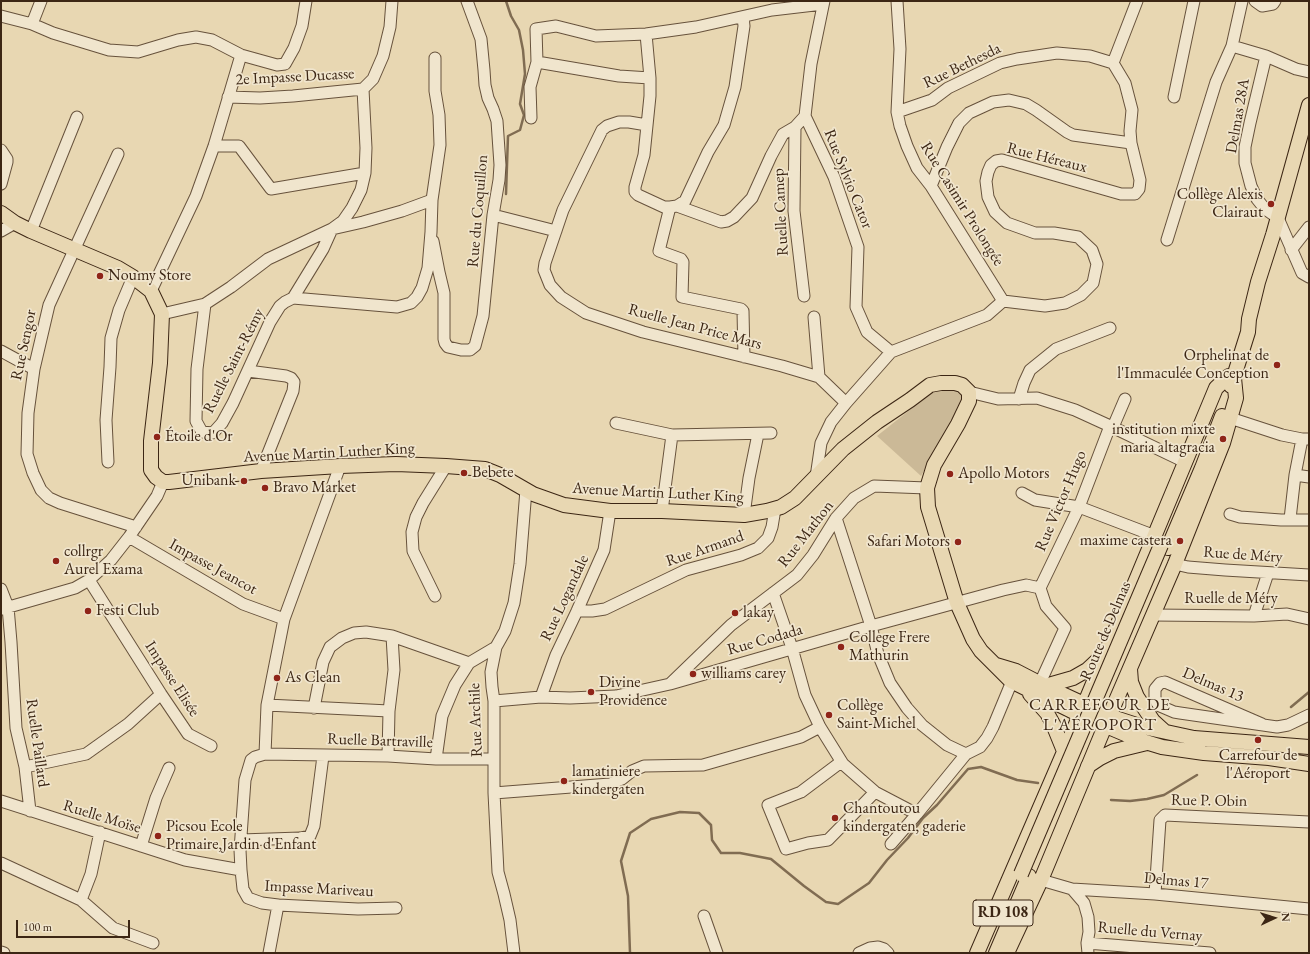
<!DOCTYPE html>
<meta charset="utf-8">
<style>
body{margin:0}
#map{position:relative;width:1310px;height:954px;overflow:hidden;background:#e8d7b2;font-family:"EB Garamond",serif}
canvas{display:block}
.frame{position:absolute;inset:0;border:2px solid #3c2614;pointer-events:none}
.north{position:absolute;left:1254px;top:898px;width:40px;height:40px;-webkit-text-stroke:3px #f0e5cd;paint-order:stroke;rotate:86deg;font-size:11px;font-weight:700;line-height:16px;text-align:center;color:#3c2614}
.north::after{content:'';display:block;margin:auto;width:14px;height:18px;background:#3c2614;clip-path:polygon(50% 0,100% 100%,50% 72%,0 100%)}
.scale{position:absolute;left:16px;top:920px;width:114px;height:18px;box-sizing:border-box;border:2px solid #3c2614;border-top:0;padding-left:5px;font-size:12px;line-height:14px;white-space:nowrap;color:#3c2614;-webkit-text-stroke:3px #f0e5cd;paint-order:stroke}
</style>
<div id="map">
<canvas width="1310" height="954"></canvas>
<div class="frame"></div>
<div class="north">N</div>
<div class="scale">100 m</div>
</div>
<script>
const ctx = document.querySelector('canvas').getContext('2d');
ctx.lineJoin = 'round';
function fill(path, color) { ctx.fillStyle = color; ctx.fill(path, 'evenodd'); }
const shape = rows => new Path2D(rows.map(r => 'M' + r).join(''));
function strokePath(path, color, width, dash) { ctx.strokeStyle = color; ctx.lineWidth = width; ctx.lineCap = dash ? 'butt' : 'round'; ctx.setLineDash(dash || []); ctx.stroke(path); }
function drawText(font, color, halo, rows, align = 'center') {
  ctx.font = font + ' "EB Garamond",serif'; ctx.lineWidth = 3.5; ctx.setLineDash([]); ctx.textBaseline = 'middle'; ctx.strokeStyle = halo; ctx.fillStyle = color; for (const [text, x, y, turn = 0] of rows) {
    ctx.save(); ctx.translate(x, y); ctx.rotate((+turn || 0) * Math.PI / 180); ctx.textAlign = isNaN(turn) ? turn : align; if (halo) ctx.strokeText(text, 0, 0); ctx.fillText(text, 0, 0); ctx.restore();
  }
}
const green = shape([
 [950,388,964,394,964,402,921,476,877,436,931,393]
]);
const stream = shape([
 [506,1,511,16,519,30,523,50,525,74,520,104,524,115,520,130,508,136,506,194],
 [1291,707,1309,692],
 [1111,800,1130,801,1147,799,1164,795,1197,775],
 [630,953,628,896,621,861,630,833,651,819,680,812,699,813,711,825,712,840,721,853,740,853,771,859,804,886,826,902,838,904,869,883,887,860,908,838,923,818,937,805,968,769,981,767,1017,780,1038,783]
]);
const minor = shape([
 [897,1,900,49,897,112,900,126,907,146,917,168,931,186,1003,301],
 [1255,1,1262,6,1273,4,1275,1],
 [1,16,32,24,53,33,109,50,138,52,178,40,196,37,212,40,241,55,277,65,285,64,294,48,302,26,306,1],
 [32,24,41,1],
 [646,34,650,78,650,96,644,155,635,187,635,192,638,195,664,207,670,207,677,206,685,201,708,152,724,125,735,87,744,26,743,17],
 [1232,46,1266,56,1296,69,1309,72],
 [1266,56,1250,123,1245,147,1245,163,1251,186,1257,199,1265,209,1278,218,1302,273,1309,277],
 [537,62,536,29,556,26,596,36,646,34,696,27,772,10,823,4],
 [363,89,373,79,383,56,390,27,392,1],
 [228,97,260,98,293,96,363,89],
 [1174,97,1194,1],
 [897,112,932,100,948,88,1000,63,1017,59,1057,53,1090,56,1113,63],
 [531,118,530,87,537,62,619,76,650,78],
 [647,125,629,122,619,122,607,126,602,130,563,210,545,263,544,270,550,285,561,297,586,313,643,332,782,366,819,377,846,403],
 [795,127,794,211,804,296],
 [214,146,239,146,271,189,365,173],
 [1,150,7,159,7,162,1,184],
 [118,154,49,305,34,369,28,413,27,454,33,473,41,490,49,498,60,503,136,527],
 [931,186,947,147,959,123,969,113,993,102,1009,100,1026,104,1036,110,1067,132,1073,135,1131,143],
 [677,206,721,222,727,221,734,217,752,198,771,156,783,134,795,127,805,116],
 [670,207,659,251,681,259,683,262,682,297,741,309,743,311,744,357],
 [493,215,556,231],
 [1,231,15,223],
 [31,231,77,117],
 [1167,240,1216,82,1232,46,1242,1],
 [433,241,439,272,444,293,444,339,445,343,448,347,461,350,470,350,475,346,483,316,493,215,499,180,500,165,497,121,493,109,488,98,485,85,484,70,481,39,467,1],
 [1291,250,1309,227],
 [151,291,196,196,214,146,241,55],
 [293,298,323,249,332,229,343,221,352,208,361,190,365,173,366,148,363,89],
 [205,304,197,369,196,421,202,432,213,433,222,423,233,403,270,322,280,306,285,302,293,298,397,307,411,303,417,297,422,288,428,268,431,232,432,200,440,145,439,115,435,91,435,58],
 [162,314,205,304,231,287,268,259,332,229,363,222,402,211,432,200],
 [814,317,819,377],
 [1,351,34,369],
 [891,352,987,315,1003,301,1045,306,1065,303,1081,295,1093,283,1097,264,1092,250,1078,237,1054,233,1035,233,1007,223,995,212,988,197,986,181,988,172,991,165,996,161,1002,160,1121,194,1135,194,1139,189,1140,180,1131,143,1130,131,1132,110,1125,83,1113,63,1137,1],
 [248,371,286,376,291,378,294,382,293,391,261,471],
 [969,392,998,399,1037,398,1075,410,1110,426,1185,462],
 [1019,399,1024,383,1030,370,1056,349,1110,328],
 [1230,418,1282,435,1302,439,1309,439],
 [616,423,672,435,771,433],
 [1113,427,1125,399],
 [108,462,106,420,110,367,111,338,119,310,133,277],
 [1295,475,1309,477],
 [816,477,821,443,831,422,846,403,891,352,867,332,856,307,858,247,834,177,805,116,811,64,824,1],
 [1022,493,1035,500,1079,507,1155,536],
 [662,511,672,435],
 [1230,514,1240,517,1281,520,1309,520],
 [744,515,749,478,758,434],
 [836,518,871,626,878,654,890,683,907,708,922,725,947,745,966,754],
 [1290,519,1295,475,1302,439],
 [129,537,243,604,284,619],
 [1175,564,1188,567,1225,570,1309,575],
 [89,580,161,694,188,734,211,746],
 [1040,588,1079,507,1110,426],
 [1040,588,1046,606,1065,628,1040,683],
 [1,589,8,607,11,642,16,728,25,767,30,811],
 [773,593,792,648,805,695,820,727,843,764,875,792,917,814],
 [435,596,413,551,412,532,416,517,423,503,446,466],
 [2,609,75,588,89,580,111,560,129,537,157,496,163,482],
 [577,611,592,611,605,609,686,570,741,555,758,548,768,538,772,527,775,509],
 [1153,615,1254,616,1287,614,1309,619],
 [1254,616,1268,573],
 [671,683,731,625,797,575,813,555,836,518,854,498,874,486,927,488],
 [541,697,556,655,577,611,604,550,610,511],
 [494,701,541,697,570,698,616,696,670,684,871,626,1003,590,1026,585,1040,588],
 [267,705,389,711],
 [314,708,323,662,330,647,342,638,354,633,366,632,392,636,469,663],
 [1262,724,1165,682,1160,683,1155,689,1155,698,1157,703,1160,706,1174,712,1180,713,1277,727,1288,725,1309,715],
 [265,754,267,705,284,619,340,466],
 [966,754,980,747,987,738,993,727,1015,674],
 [388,756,389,711,394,670,392,636],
 [436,759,442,716,455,685,469,663,496,647],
 [841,762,801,792,768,805,786,849,808,843,828,840,875,792],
 [25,767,86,754,128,724,161,694],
 [494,793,610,784,622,779,632,771,644,766,703,765,801,737,820,727],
 [1,801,185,860,241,870],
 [241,840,300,838,310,836,314,826,323,756],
 [891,844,917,814,966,754],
 [141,846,156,798,169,768],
 [1,863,81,900,113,928,153,943],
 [1041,880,1072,889,1155,894,1309,909],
 [1072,889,1084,903,1088,917,1089,932,1087,943,1088,953],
 [1155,894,1160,820,1165,815,1309,822],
 [81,900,91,874,100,832],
 [396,908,358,909,278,905,262,903,248,898,243,889,241,870,240,850,245,780,251,760,255,757,265,754,388,756,436,759,493,759],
 [704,916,717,953],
 [1087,943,1210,953],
 [1,952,4,953],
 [269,953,278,905],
 [514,953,510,920,504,894,498,872,494,793,494,701,492,687,491,672,496,647,505,631,514,603,520,564,526,490],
 [859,953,870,948,878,947,884,949,888,953]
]);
const major = shape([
 [1,213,15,223,31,231,118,268,133,277,151,291,162,314,160,363,151,441,151,470,156,477,163,482,169,482,261,471,340,466,396,464,446,466,485,469,500,475,533,494,564,505,610,511,662,511,744,515,767,511,781,507,795,498,843,449,877,422,910,400,930,385,941,383,955,383,962,385,969,392,969,401,958,424,934,465,927,488,928,507,957,603,973,639,981,651,1011,681,1078,714,1139,740,1162,747,1204,753,1269,758,1309,764],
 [1231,386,1248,332,1249,319,1258,282,1273,235,1309,105],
 [1168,548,1202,468,1222,416],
 [996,665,1016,671,1045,686,1112,717,1143,727,1194,738,1309,747],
 [1130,669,1131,682,1137,697,1153,721,1164,731],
 [1045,686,1073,678,1087,670,1102,656],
 [1030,694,1047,713,1053,724,1064,751],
 [1088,766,1100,758,1114,751,1147,743],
 [977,953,1080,715,1216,388,1229,376],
 [996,953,1029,876],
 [1007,953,1041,880,1105,726,1175,564,1223,443,1236,398,1234,378]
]);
const majorBridge = shape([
 [1021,874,1161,545]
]);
const markers = [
 [1271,204,4,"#8f2418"],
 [100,276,4,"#8f2418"],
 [1277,365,4,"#8f2418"],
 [157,437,4,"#8f2418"],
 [1223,439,4,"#8f2418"],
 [464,473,4,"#8f2418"],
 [950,474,4,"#8f2418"],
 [244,481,4,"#8f2418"],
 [265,488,4,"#8f2418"],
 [1180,541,4,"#8f2418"],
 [958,542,4,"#8f2418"],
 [56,561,4,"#8f2418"],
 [88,611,4,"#8f2418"],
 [735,613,4,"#8f2418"],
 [841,647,4,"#8f2418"],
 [693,674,4,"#8f2418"],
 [277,678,4,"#8f2418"],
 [591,692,4,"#8f2418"],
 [829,715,4,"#8f2418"],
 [1258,740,4,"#8f2418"],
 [564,781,4,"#8f2418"],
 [835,818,4,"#8f2418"],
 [158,836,4,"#8f2418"]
];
const shields = [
 [1003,913,60]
];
const shieldNames = [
 ["RD 108",1003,913]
];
const streetNames = [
 ["Rue Bethesda",962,66,-26],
 ["2e Impasse Ducasse",295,77,-3],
 ["Delmas 28A",1238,116,-80],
 ["Rue Héreaux",1047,158,14],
 ["Rue Sylvio Cator",848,179,68],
 ["Rue Casimir Prolongée",962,204,58],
 ["Rue du Coquillon",478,211,-85],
 ["Ruelle Camep",781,212,-93],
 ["Ruelle Jean Price Mars",695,327,15],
 ["Rue Sengor",24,345,-78],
 ["Ruelle Saint-Rémy",234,361,-63],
 ["Avenue Martin Luther King",329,453,-3],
 ["Avenue Martin Luther King",658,493,3],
 ["Rue Victor Hugo",1061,501,-67],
 ["Rue Mathon",806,534,-52],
 ["Rue Armand",705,549,-19],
 ["Rue de Méry",1243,555,4],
 ["Impasse Jeancot",213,567,29],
 ["Rue Logandale",565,598,-65],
 ["Ruelle de Méry",1231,599],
 ["Route de Delmas",1106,631,-67],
 ["Rue Codada",765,640,-16],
 ["Impasse Elisée",172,679,57],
 ["Delmas 13",1213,685,23],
 ["Rue Archile",476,720,-92],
 ["Ruelle Bartraville",380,741,2],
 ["Ruelle Paillard",37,743,82],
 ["Rue P. Obin",1209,801,1],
 ["Ruelle Moïse",102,817,17],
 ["Delmas 17",1176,881,5],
 ["Impasse Mariveau",319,889,3],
 ["Ruelle du Vernay",1150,932,5]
];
const poiNames = [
 ["Collège Alexis",1263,195,"right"],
 ["Clairaut",1263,213,"right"],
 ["Noumy Store",108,276],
 ["Orphelinat de",1269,356,"right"],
 ["l'Immaculée Conception",1269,374,"right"],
 ["institution mixte",1215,430,"right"],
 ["maria altagracia",1215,448,"right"],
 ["Étoile d'Or",165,437],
 ["Bebete",472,473],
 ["Apollo Motors",958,474],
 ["Unibank",236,481,"right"],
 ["Bravo Market",273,488],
 ["maxime castera",1172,541,"right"],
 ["Safari Motors",950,542,"right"],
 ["collrgr",64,552],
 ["Aurel Exama",64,570],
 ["Festi Club",96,611],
 ["lakay",743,613],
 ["College Frere",849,638],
 ["Mathurin",849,656],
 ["williams carey",701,674],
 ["As Clean",285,678],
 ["Divine",599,683],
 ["Providence",599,701],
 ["Collège",837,706],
 ["Saint-Michel",837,724],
 ["Carrefour de",1258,756,"center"],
 ["l'Aéroport",1258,774,"center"],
 ["lamatiniere",572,772],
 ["kindergaten",572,790],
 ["Chantoutou",843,809],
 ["kindergaten, gaderie",843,827],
 ["Picsou Ecole",166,827],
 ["Primaire,Jardin d'Enfant",166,845]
];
const neighbourhoodNames = [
 ["CARREFOUR DE",1100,705],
 ["L'AÉROPORT",1100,725]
];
fill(green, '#cbb997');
strokePath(stream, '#806c52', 2.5);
strokePath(minor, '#67523c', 13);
strokePath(major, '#3c2614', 16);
strokePath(minor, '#f0e5cd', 11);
strokePath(major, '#e8d7b2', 14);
strokePath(majorBridge, '#3c2614', 16, []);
strokePath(majorBridge, '#e8d7b2', 14);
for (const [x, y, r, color] of markers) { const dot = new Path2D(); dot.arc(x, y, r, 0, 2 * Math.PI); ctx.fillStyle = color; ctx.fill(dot); strokePath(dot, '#f0e5cd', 1.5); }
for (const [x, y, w] of shields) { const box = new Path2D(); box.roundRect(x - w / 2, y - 13, w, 26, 3); ctx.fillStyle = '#f0e5cd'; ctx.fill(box); strokePath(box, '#3c2614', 1); }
drawText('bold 15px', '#3c2614', null, shieldNames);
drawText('16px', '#3c2614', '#f0e5cd', streetNames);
drawText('16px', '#3c2614', '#f0e5cd', poiNames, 'left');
ctx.letterSpacing = '1px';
drawText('17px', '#3c2614', '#f0e5cd', neighbourhoodNames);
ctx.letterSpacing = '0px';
</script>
